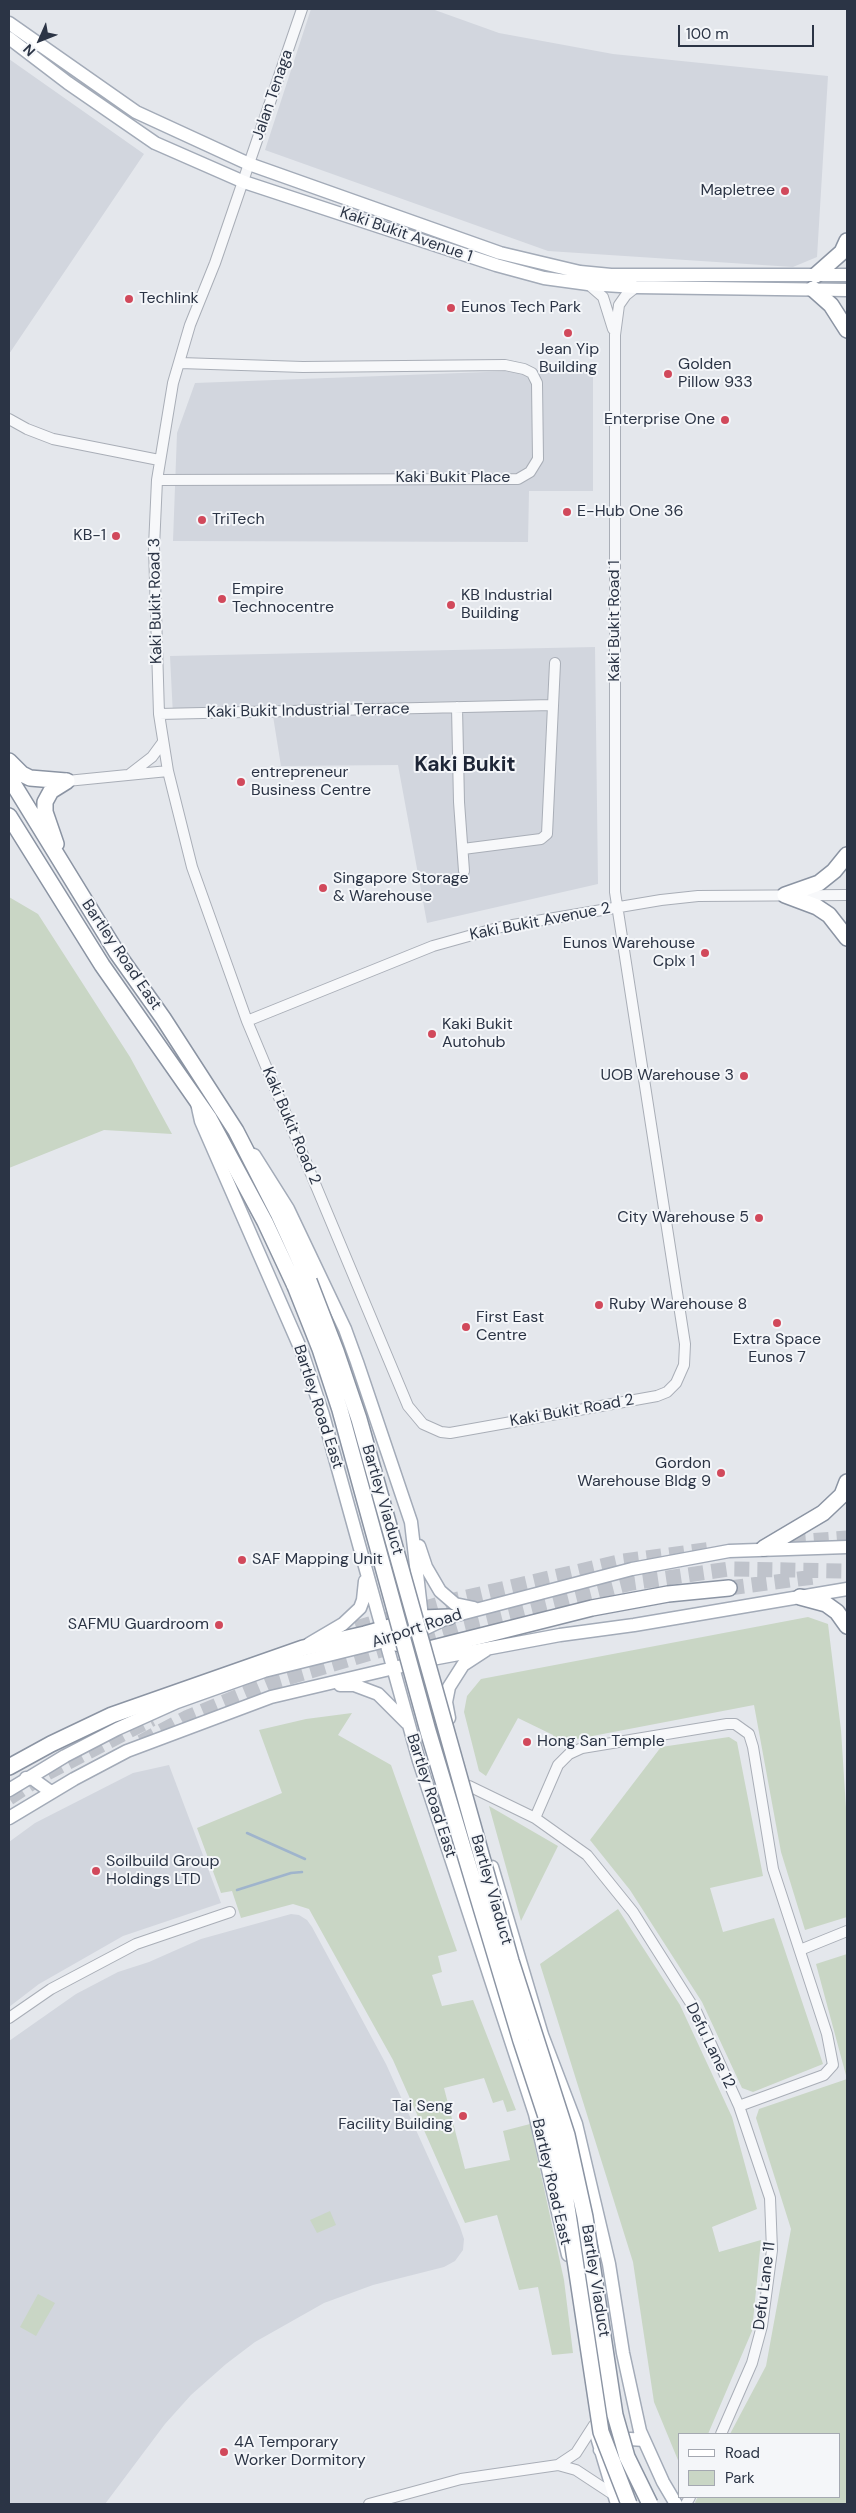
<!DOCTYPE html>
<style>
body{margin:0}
#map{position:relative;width:856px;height:2513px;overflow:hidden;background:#e4e7ec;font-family:"DM Sans",sans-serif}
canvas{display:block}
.frame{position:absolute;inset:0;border:10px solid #2b3445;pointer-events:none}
.legend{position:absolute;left:678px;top:2433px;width:162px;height:65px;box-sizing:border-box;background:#f4f6f9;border:1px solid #a4a8b1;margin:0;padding:6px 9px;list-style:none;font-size:15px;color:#2b3445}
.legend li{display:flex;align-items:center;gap:10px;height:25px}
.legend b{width:25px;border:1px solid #a4a8b1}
.north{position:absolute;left:15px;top:15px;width:50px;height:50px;-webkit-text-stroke:4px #f4f6f9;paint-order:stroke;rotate:226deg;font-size:14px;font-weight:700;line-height:20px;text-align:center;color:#2b3445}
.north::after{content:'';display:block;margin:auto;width:18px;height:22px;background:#2b3445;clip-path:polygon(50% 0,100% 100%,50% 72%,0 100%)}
.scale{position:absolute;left:678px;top:25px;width:136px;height:22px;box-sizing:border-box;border:2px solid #2b3445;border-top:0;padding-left:6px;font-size:15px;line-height:18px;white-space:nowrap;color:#2b3445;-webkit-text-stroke:4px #f4f6f9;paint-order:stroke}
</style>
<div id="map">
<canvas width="856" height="2513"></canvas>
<div class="frame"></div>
<ul class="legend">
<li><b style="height:6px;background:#fff"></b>Road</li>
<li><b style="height:14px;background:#c9d6c5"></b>Park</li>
</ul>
<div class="north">N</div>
<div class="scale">100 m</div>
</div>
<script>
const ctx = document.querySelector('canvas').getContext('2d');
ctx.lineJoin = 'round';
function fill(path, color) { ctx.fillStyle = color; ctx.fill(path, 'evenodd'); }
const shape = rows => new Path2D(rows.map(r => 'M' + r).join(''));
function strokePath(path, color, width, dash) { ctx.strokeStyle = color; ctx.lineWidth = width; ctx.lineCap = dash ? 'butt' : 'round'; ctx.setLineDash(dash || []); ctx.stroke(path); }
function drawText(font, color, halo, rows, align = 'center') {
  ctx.font = font + ' "DM Sans",sans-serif'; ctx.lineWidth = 4; ctx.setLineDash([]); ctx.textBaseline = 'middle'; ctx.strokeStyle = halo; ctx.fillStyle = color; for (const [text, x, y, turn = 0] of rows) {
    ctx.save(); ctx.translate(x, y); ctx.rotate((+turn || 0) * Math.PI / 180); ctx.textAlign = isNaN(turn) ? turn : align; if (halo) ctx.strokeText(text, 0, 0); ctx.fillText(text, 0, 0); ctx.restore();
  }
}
const built = shape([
 [311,9,432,9,499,33,613,54,828,76,817,257,793,267,548,251,265,150],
 [9,59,144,154,9,354],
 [593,368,593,491,529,491,528,542,173,541,177,433,195,383],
 [595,647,598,884,427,923,398,765,281,766,273,716,173,716,170,656],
 [169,1765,221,1903,123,1936,39,1984,9,2007,9,1842,35,1823,133,1773],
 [291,1914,299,1915,307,1920,312,1927,386,2064,460,2227,464,2239,463,2250,455,2261,444,2267,373,2285,324,2303,255,2342,226,2364,191,2395,165,2424,105,2504,9,2504,9,2041,76,1994,118,1972,149,1962,201,1939]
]);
const green = shape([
 [9,897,38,914,130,1057,172,1134,104,1130,9,1168],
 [808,1617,828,1624,841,1730,847,1824,847,1917,805,1930,781,1852,754,1705,556,1743,553,1735,518,1718,486,1776,479,1771,464,1712,467,1696,481,1679],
 [352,1713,338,1735,391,1765,457,1951,438,1956,442,1972,432,1975,442,2006,473,2000,516,2110,507,2112,503,2100,493,2103,484,2078,444,2088,465,2169,510,2160,503,2131,530,2124,564,2280,573,2353,552,2355,538,2287,519,2290,497,2215,465,2223,393,2060,309,1909,293,1904,241,1918,232,1891,221,1893,197,1828,282,1793,259,1730,306,1719],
 [729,1737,737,1742,763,1876,710,1888,723,1932,774,1918,823,2064,753,2092,742,2088,702,2002,630,1890,590,1840,661,1747],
 [489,1806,558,1846,521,1921],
 [618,1909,680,2005,732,2117,757,2209,712,2227,719,2252,761,2240,752,2331,708,2434,680,2434,680,2465,654,2402,633,2262,540,1964],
 [847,1954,847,2504,696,2504,695,2502,698,2497,840,2497,840,2434,730,2434,766,2366,791,2229,756,2118,759,2109,847,2079,816,1964],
 [330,2211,336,2225,317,2233,310,2220],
 [38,2294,55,2303,36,2336,20,2327]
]);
const stream = shape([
 [247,1833,305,1859],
 [237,1890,291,1873,302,1872]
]);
const highwayTunnel = shape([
 [768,1544,847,1538],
 [729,1588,814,1577],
 [335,1637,356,1628,450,1601,623,1561,713,1549],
 [141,1742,186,1718,270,1683,461,1626,632,1583,729,1569,847,1571],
 [9,1798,47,1773,152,1719]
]);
const minor = shape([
 [302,9,215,263,190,325,173,383,157,480,154,547,159,714,168,771,192,867,247,1021,408,1406,423,1424,441,1432,450,1433,657,1396,667,1392,676,1383,684,1365,685,1344,615,892,615,335,619,305,626,295,636,287],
 [588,284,603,297,613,329],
 [9,419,27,429,53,439,159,460],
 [157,480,518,479,530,472,538,459,537,383,532,373,524,369,505,365,303,367,180,363],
 [457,707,459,802,464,871],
 [159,714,552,705],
 [130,774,152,757,163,742],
 [67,781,168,771],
 [463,849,541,839,547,834,555,663],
 [247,1021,433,946,501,927,661,900,698,896,847,895],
 [469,1786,535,1818,587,1855,633,1912,697,2013,739,2106,770,2198,772,2250,762,2326,752,2363,721,2434],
 [535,1818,558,1765,569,1754,582,1748,727,1724,735,1724,749,1734,753,1747,773,1869,827,2034,833,2065,824,2075,739,2106],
 [800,1950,847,1931],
 [9,2018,51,1989,136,1944,230,1912],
 [558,2465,576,2453,594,2425],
 [369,2504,461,2479,558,2465,576,2470,614,2495],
 [686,2504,690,2497]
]);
const major = shape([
 [9,23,136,112,249,164,500,253,580,272,611,275,847,275],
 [9,38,68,83,155,143,244,182,496,265,544,278,588,284,636,287,847,290],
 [197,1103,201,1121,302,1352,323,1415,419,1761,535,2114,568,2255],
 [254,1155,288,1209,345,1329,357,1362,411,1522,423,1626],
 [419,1546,426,1567,440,1591,455,1604,474,1608],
 [309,1644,343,1624,360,1608,363,1600,365,1581],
 [340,1685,354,1685,378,1694,407,1723],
 [449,1718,446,1702,449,1687,463,1665,486,1650],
 [26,1778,33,1779,51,1792],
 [9,1790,65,1756,117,1729,177,1702,264,1671,385,1641,424,1629,449,1617,632,1569,729,1551,847,1547],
 [9,1818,74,1779,127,1751,271,1697,432,1659,560,1635,634,1625,847,1589],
 [492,1867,542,2035,576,2124,609,2264,623,2353,640,2431,663,2482,676,2504],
 [597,2437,617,2504],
 [600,2450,630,2439,644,2440]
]);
const highway = shape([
 [816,275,842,252,847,241],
 [813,289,831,305,847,330],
 [9,761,22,774,30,778,66,781],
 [9,777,117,953,163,1018,236,1131,278,1213,309,1281],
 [9,816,102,965,209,1118,265,1222,295,1286],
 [56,844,45,812,45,802,51,791,67,781],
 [785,895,817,907,829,915,847,938],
 [785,895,819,883,834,871,847,855],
 [764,1548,823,1513,842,1495,847,1482],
 [800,1597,826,1604,837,1612,847,1626],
 [385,1641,429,1649,592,1608,668,1594,729,1588],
 [9,1767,51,1744,112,1715,303,1648,365,1634,422,1618,449,1617]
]);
const highwayBridge = shape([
 [309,1281,336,1351,359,1419,511,1961,567,2135,585,2217,615,2415,627,2457,650,2504],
 [295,1286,320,1349,340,1410,428,1731,521,2041,551,2132,564,2187,601,2432,629,2504]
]);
const markers = [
 [785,191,5,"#d1495b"],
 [129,299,5,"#d1495b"],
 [451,308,5,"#d1495b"],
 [568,333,5,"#d1495b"],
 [668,374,5,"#d1495b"],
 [725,420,5,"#d1495b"],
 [567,512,5,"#d1495b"],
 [202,520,5,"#d1495b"],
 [116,536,5,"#d1495b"],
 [222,599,5,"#d1495b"],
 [451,605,5,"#d1495b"],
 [241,782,5,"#d1495b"],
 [323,888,5,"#d1495b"],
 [705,953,5,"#d1495b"],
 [432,1034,5,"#d1495b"],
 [744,1076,5,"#d1495b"],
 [759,1218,5,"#d1495b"],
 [599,1305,5,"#d1495b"],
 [777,1323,5,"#d1495b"],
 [466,1327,5,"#d1495b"],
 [721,1473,5,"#d1495b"],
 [242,1560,5,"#d1495b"],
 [219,1625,5,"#d1495b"],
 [527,1742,5,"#d1495b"],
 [96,1871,5,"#d1495b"],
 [463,2116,5,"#d1495b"],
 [224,2452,5,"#d1495b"]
];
const streetNames = [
 ["Jalan Tenaga",273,95,-71],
 ["Kaki Bukit Avenue 1",406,235,19],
 ["Kaki Bukit Place",453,478],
 ["Kaki Bukit Road 3",156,601,-91],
 ["Kaki Bukit Road 1",615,621,-90],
 ["Kaki Bukit Industrial Terrace",308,711,-1],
 ["Kaki Bukit Avenue 2",540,922,-11],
 ["Bartley Road East",121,955,56],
 ["Kaki Bukit Road 2",291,1126,67],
 ["Bartley Road East",318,1407,72],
 ["Kaki Bukit Road 2",572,1411,-10],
 ["Bartley Viaduct",382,1500,74],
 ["Airport Road",417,1629,-18],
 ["Bartley Road East",431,1796,72],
 ["Bartley Viaduct",491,1890,74],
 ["Defu Lane 12",710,2046,64],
 ["Bartley Road East",551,2182,77],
 ["Bartley Viaduct",595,2281,81],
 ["Defu Lane 11",765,2286,-83]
];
const poiNames = [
 ["Mapletree",775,191,"right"],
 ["Techlink",139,299],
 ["Eunos Tech Park",461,308],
 ["Jean Yip",568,350,"center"],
 ["Building",568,368,"center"],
 ["Golden",678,365],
 ["Pillow 933",678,383],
 ["Enterprise One",715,420,"right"],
 ["E-Hub One 36",577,512],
 ["TriTech",212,520],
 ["KB-1",106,536,"right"],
 ["Empire",232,590],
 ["Technocentre",232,608],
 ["KB Industrial",461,596],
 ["Building",461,614],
 ["entrepreneur",251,773],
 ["Business Centre",251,791],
 ["Singapore Storage",333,879],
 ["& Warehouse",333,897],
 ["Eunos Warehouse",695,944,"right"],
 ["Cplx 1",695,962,"right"],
 ["Kaki Bukit",442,1025],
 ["Autohub",442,1043],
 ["UOB Warehouse 3",734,1076,"right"],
 ["City Warehouse 5",749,1218,"right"],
 ["Ruby Warehouse 8",609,1305],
 ["First East",476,1318],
 ["Centre",476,1336],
 ["Extra Space",777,1340,"center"],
 ["Eunos 7",777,1358,"center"],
 ["Gordon",711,1464,"right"],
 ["Warehouse Bldg 9",711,1482,"right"],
 ["SAF Mapping Unit",252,1560],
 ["SAFMU Guardroom",209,1625,"right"],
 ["Hong San Temple",537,1742],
 ["Soilbuild Group",106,1862],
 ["Holdings LTD",106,1880],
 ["Tai Seng",453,2107,"right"],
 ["Facility Building",453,2125,"right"],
 ["4A Temporary",234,2443],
 ["Worker Dormitory",234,2461]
];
const districtNames = [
 ["Kaki Bukit",465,765]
];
fill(built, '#d2d6de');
fill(green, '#c9d6c5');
strokePath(stream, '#9fb4cc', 2.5);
strokePath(highwayTunnel, '#bfc3cb', 15, [15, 8]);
strokePath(minor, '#a9aeb7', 12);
strokePath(major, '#a3abb8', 15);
strokePath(highway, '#8b94a3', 18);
strokePath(minor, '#f7f8fa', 10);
strokePath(major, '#fff', 12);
strokePath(highway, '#fff', 15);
strokePath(highwayBridge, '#8b94a3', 18, []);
strokePath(highwayBridge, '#fff', 15);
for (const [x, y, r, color] of markers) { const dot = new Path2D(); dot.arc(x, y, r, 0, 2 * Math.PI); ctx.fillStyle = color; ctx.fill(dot); strokePath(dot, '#f4f6f9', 2); }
drawText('16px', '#2b3445', '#f4f6f9', streetNames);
drawText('16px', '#2b3445', '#f4f6f9', poiNames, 'left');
drawText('bold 21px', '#1d2536', '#f4f6f9', districtNames);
</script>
